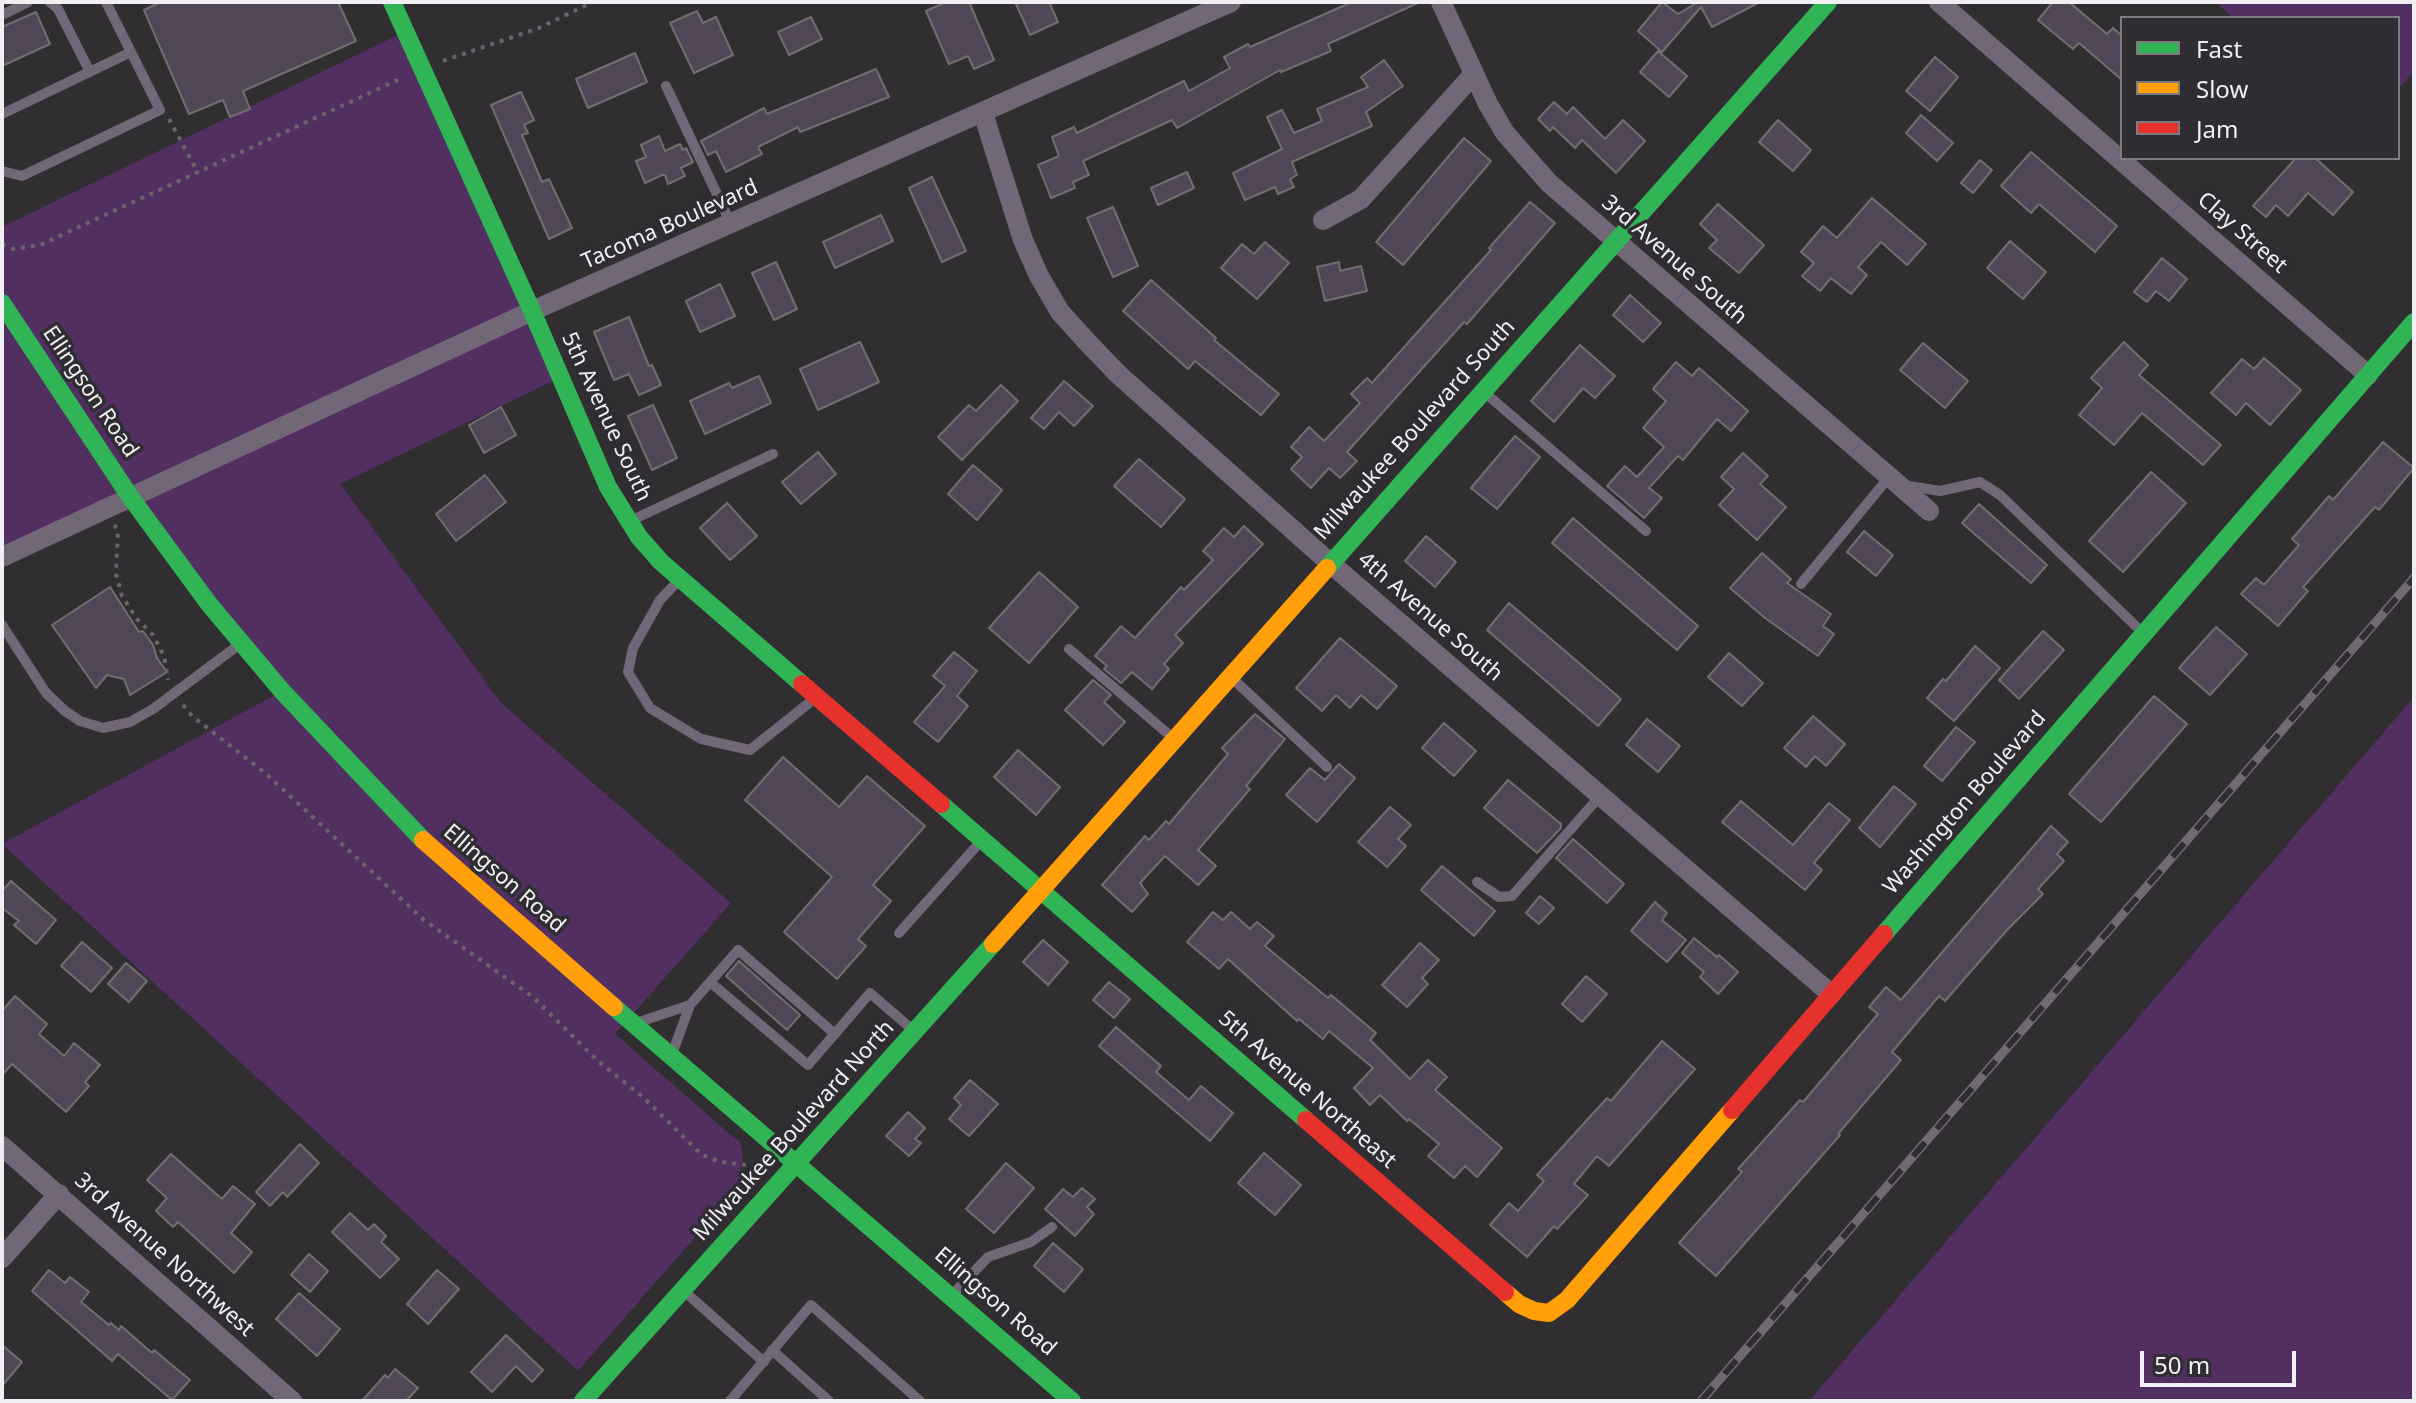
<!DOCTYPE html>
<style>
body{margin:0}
#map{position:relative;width:2416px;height:1403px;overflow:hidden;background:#302e31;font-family:"Noto Sans",sans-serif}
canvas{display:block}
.frame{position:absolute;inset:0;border:4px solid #f1eff3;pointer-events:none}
.legend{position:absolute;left:2120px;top:16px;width:280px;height:144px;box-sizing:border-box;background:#302d32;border:2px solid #7d7b7f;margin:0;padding:10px 14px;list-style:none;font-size:24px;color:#f1eff3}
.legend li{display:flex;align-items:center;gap:16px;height:40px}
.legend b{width:40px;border:2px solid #7d7b7f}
.scale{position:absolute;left:2140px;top:1351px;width:156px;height:36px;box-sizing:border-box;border:4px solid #f1eff3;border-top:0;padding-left:10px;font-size:24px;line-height:28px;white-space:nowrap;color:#f1eff3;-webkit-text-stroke:6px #302d32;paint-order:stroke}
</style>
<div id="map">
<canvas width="2416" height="1403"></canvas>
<div class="frame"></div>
<ul class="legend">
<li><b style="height:10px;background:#30b455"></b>Fast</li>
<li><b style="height:10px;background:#ff9f0a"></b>Slow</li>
<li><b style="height:10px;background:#e5322d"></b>Jam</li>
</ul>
<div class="scale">50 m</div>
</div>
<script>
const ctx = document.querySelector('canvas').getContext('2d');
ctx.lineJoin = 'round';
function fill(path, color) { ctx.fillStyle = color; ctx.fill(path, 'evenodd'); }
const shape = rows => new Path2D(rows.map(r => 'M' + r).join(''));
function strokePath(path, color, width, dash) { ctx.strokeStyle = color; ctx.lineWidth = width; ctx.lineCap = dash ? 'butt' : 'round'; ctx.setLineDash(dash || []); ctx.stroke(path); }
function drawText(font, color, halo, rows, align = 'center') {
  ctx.font = font + ' "Noto Sans",sans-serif'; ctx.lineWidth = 7; ctx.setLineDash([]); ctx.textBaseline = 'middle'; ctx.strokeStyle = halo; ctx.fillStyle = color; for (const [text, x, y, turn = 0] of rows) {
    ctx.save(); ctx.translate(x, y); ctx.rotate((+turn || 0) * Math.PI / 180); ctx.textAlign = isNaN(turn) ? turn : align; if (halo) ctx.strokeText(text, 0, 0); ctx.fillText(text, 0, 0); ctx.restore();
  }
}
const green = shape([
 [2216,2,2414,2,2414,71,2398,89,2398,18,2233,18],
 [404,32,561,377,340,484,501,703,731,903,615,1034,740,1143,743,1156,738,1188,578,1371,2,844,282,691,131,498,2,551,2,227],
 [2414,697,2414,1401,1809,1401]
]);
const building = shape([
 [161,2,338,2,356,41,243,91,250,109,230,117,223,100,189,114,144,10,161,2],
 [946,2,969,2,994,60,974,69,968,56,949,64,926,11,946,2],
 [1015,2,1049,2,1058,22,1030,35,1015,2],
 [1352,2,1420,2,1328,44,1331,51,1281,72,1280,70,1177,128,1172,120,1083,161,1089,175,1073,182,1075,188,1051,198,1038,165,1059,156,1052,137,1074,127,1077,133,1184,81,1189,91,1230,68,1224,57,1248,44,1250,47,1352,2],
 [1662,2,1678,14,1698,2,1760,2,1712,27,1701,7,1662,52,1638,31,1662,2],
 [2053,2,2069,2,2107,34,2113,28,2122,36,2122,80,2079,43,2073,49,2038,20,2053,2],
 [697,11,703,23,716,17,733,55,694,73,670,23,697,11],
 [36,12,50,44,2,66,2,27,36,12],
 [811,17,822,39,789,55,778,32,811,17],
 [1658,51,1687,76,1669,97,1640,72,1658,51],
 [635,53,647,82,588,108,576,79,635,53],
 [1935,57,1958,77,1930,111,1906,91,1935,57],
 [1384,60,1403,86,1366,112,1372,126,1292,162,1297,175,1290,179,1294,187,1278,194,1275,187,1245,200,1233,173,1282,149,1267,117,1282,110,1294,133,1322,121,1317,109,1368,87,1361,77,1384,60],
 [876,69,889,97,800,132,798,127,758,147,762,154,726,172,716,151,708,155,701,141,764,108,767,114,876,69],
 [521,92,534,120,524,125,528,133,522,135,542,182,549,179,572,228,549,239,491,105,521,92],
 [1554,102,1567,114,1573,107,1605,139,1623,120,1645,141,1616,173,1582,140,1575,148,1553,127,1550,131,1538,119,1554,102],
 [1921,115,1953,143,1937,161,1906,133,1921,115],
 [1778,120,1811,150,1793,171,1759,142,1778,120],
 [659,136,665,151,680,144,683,150,686,148,693,162,681,168,685,176,668,184,665,175,662,175,645,183,636,161,646,157,641,145,659,136],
 [1464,138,1491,161,1403,265,1376,242,1464,138],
 [2031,152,2117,226,2095,252,2039,204,2031,213,2001,186,2031,152],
 [2296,158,2315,158,2353,192,2333,215,2308,193,2288,216,2276,205,2266,217,2253,206,2296,158],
 [1980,160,1992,170,1973,193,1961,183,1980,160],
 [1187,172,1194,188,1158,205,1151,188,1187,172],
 [932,177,966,251,942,262,909,188,932,177],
 [1872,198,1926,244,1907,265,1881,242,1858,267,1867,275,1851,294,1831,278,1820,291,1802,276,1814,263,1801,252,1823,226,1837,238,1872,198],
 [1530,202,1555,223,1467,324,1464,322,1347,452,1357,461,1340,478,1329,468,1311,488,1291,469,1302,457,1291,447,1309,427,1324,441,1360,403,1351,394,1367,378,1372,383,1491,250,1489,248,1530,202],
 [1718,204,1764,245,1739,273,1709,248,1717,240,1700,224,1718,204],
 [1113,207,1138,266,1113,277,1087,218,1113,207],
 [881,215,893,241,835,268,823,242,881,215],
 [2010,241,2046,272,2023,299,1987,268,2010,241],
 [1265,242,1289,263,1257,299,1221,268,1242,244,1254,254,1265,242],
 [2162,258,2187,279,2169,301,2156,291,2147,302,2134,292,2162,258],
 [776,262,797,309,774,320,752,273,776,262],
 [1339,262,1340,271,1361,266,1367,291,1325,301,1317,267,1339,262],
 [1151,280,1216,338,1214,340,1279,394,1261,415,1195,361,1188,369,1123,311,1151,280],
 [720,284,735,316,700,332,686,301,720,284],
 [1630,295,1661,323,1643,342,1613,315,1630,295],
 [629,317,649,366,652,365,661,385,639,395,629,374,614,380,594,332,629,317],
 [860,342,879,382,818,410,800,369,860,342],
 [2124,342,2148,365,2139,375,2221,445,2203,465,2142,413,2114,445,2079,415,2102,388,2091,378,2124,342],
 [1923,343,1968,381,1945,408,1900,370,1923,343],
 [1580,345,1615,376,1595,398,1583,388,1554,422,1531,401,1580,345],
 [2264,358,2301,390,2270,425,2246,403,2236,415,2211,393,2242,359,2254,369,2264,358],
 [1676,362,1692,376,1699,368,1748,411,1731,431,1717,419,1683,460,1678,456,1649,488,1662,498,1644,518,1607,486,1625,466,1637,477,1664,447,1643,428,1666,401,1653,389,1676,362],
 [759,376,771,403,705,434,690,401,729,383,732,388,759,376],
 [1064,381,1093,406,1074,426,1059,412,1044,429,1031,418,1064,381],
 [1001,385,1018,401,962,460,938,437,969,405,976,411,1001,385],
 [653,405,677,458,652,470,628,416,653,405],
 [501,407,516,435,484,453,469,425,501,407],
 [1515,436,1540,457,1497,509,1471,488,1515,436],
 [2383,442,2414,468,2379,510,2375,507,2303,587,2308,591,2278,626,2241,594,2256,578,2264,585,2299,545,2292,539,2329,496,2333,500,2383,442],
 [818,452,836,474,801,504,782,482,818,452],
 [1743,453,1768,476,1760,484,1786,507,1757,540,1719,505,1734,489,1721,477,1743,453],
 [1139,459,1185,499,1161,527,1114,486,1139,459],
 [973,465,1002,490,977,520,948,494,973,465],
 [2151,472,2186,503,2123,572,2089,541,2151,472],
 [485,475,506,502,456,541,436,514,485,475],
 [727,503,757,536,730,560,700,528,727,503],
 [1979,504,2047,565,2031,583,1962,523,1979,504],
 [1573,518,1698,626,1677,650,1552,543,1573,518],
 [1244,526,1263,544,1175,635,1183,643,1164,664,1169,669,1152,689,1132,672,1121,683,1104,669,1107,666,1095,656,1121,626,1135,638,1181,587,1184,590,1213,560,1203,551,1224,528,1234,537,1244,526],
 [1864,531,1893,555,1876,576,1847,552,1864,531],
 [1426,536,1456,562,1435,587,1405,561,1426,536],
 [1762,553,1791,579,1787,583,1831,614,1823,626,1834,634,1818,656,1765,618,1730,588,1762,553],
 [1039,572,1078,607,1029,663,989,628,1039,572],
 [110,587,139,632,143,631,153,645,157,658,167,672,130,695,124,679,107,675,96,688,52,625,110,587],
 [1509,603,1621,699,1598,726,1487,630,1509,603],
 [2216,627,2247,654,2210,695,2179,668,2216,627],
 [2043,631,2064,650,2019,699,1999,680,2043,631],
 [1340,638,1397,686,1377,709,1361,695,1350,708,1336,695,1322,711,1296,688,1340,638],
 [1975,646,2000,668,1954,721,1927,698,1943,679,1946,681,1975,646],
 [954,652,977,671,957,696,968,706,938,742,914,722,945,686,933,676,954,652],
 [1729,653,1763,683,1742,706,1708,677,1729,653],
 [1093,680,1111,695,1104,702,1125,722,1103,745,1065,710,1093,680],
 [2154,696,2187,724,2101,822,2069,794,2154,696],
 [1255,714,1285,739,1246,786,1250,789,1198,850,1216,866,1198,885,1165,856,1140,883,1148,894,1132,912,1102,885,1145,836,1149,840,1166,821,1169,824,1228,754,1222,748,1255,714],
 [1813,716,1845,744,1826,766,1815,756,1806,767,1784,748,1813,716],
 [1647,719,1680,746,1658,772,1626,745,1647,719],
 [1444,723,1476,751,1454,776,1422,748,1444,723],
 [1956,727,1975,742,1942,781,1924,766,1956,727],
 [1018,750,1060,787,1036,815,994,777,1018,750],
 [783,757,839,807,867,776,925,826,873,885,891,901,858,939,866,946,837,979,784,932,832,877,745,800,783,757],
 [1339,764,1355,778,1317,822,1286,795,1310,768,1325,780,1339,764],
 [1508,780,1561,824,1561,828,1537,853,1484,808,1508,780],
 [1894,786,1916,804,1880,847,1859,828,1894,786],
 [1741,801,1793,845,1829,803,1850,820,1814,863,1822,870,1805,890,1722,822,1741,801],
 [1390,807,1411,825,1398,839,1406,846,1387,867,1358,842,1390,807],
 [2051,826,2068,842,2057,854,2064,861,2038,889,2043,894,2007,930,1945,1001,1939,996,1892,1052,1901,1060,1838,1134,1840,1135,1716,1276,1679,1243,1742,1172,1738,1169,1800,1100,1803,1102,1878,1014,1869,1007,1886,987,1901,1000,2051,826],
 [1573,839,1624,884,1607,903,1556,858,1573,839],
 [1442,866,1495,911,1474,936,1421,890,1442,866],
 [11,881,56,920,36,944,14,925,19,921,2,908,2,891,11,881],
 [1540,896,1554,908,1539,924,1526,913,1540,896],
 [1655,902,1667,913,1662,920,1686,940,1667,962,1631,931,1655,902],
 [1213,912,1223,920,1231,912,1250,929,1257,922,1274,936,1265,946,1328,998,1331,995,1376,1033,1370,1040,1410,1079,1428,1060,1447,1077,1435,1090,1502,1148,1477,1177,1465,1166,1454,1178,1428,1156,1439,1144,1409,1119,1407,1121,1380,1095,1370,1105,1354,1088,1373,1068,1329,1031,1323,1039,1299,1019,1297,1021,1228,959,1219,969,1187,942,1213,912],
 [1694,938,1717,957,1719,955,1738,972,1718,994,1700,977,1704,972,1682,953,1694,938],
 [1043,940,1068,962,1048,985,1023,962,1043,940],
 [82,942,112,968,91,992,61,966,82,942],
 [1420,943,1439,960,1422,978,1428,984,1407,1007,1382,985,1420,943],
 [739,961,800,1015,787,1030,726,976,739,961],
 [126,963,147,981,129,1002,108,984,126,963],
 [1586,976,1607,994,1582,1022,1562,1004,1586,976],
 [1109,982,1130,999,1114,1018,1093,1000,1109,982],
 [15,996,47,1024,39,1034,64,1056,74,1043,100,1065,85,1082,89,1086,66,1112,12,1064,2,1075,2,1011,15,996],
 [1116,1027,1161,1066,1156,1072,1189,1100,1201,1086,1233,1113,1210,1141,1099,1046,1116,1027],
 [1662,1041,1695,1069,1609,1166,1597,1156,1574,1184,1588,1195,1557,1229,1554,1226,1527,1257,1490,1225,1509,1203,1518,1211,1544,1181,1537,1175,1607,1098,1611,1101,1662,1041],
 [970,1080,998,1104,969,1136,949,1119,961,1105,954,1098,970,1080],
 [908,1112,925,1128,915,1139,921,1143,909,1156,886,1136,908,1112],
 [300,1144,319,1163,287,1197,283,1192,270,1206,256,1192,300,1144],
 [1264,1153,1301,1185,1275,1215,1238,1183,1264,1153],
 [171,1154,222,1199,233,1186,255,1204,231,1233,252,1252,234,1273,178,1222,173,1227,156,1211,167,1198,147,1180,171,1154],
 [1006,1163,1034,1188,994,1233,966,1209,1006,1163],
 [1082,1188,1095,1199,1087,1207,1094,1214,1075,1236,1045,1209,1063,1189,1073,1197,1082,1188],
 [350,1213,368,1230,374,1224,386,1236,381,1242,399,1259,380,1278,332,1232,350,1213],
 [1053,1243,1083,1269,1064,1292,1034,1266,1053,1243],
 [309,1254,328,1271,310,1292,291,1275,309,1254],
 [49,1270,65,1283,70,1277,89,1292,81,1302,109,1325,111,1323,119,1330,121,1326,152,1353,154,1350,190,1380,172,1400,118,1354,112,1361,32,1291,49,1270],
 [437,1270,459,1289,428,1324,407,1304,437,1270],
 [299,1293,340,1329,317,1356,276,1319,299,1293],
 [506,1335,543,1370,532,1382,516,1366,492,1392,471,1372,506,1335],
 [2,1345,22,1362,2,1386,2,1345],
 [395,1369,418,1388,406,1401,362,1401,385,1375,388,1378,395,1369]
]);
const path = shape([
 [443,61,539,28,593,2],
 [169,119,198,173],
 [2,244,13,249,40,245,402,78],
 [114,525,118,530,116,574,122,596,137,619,153,635,164,656,168,680],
 [183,705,192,716,264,772,424,920,533,997,599,1062,643,1097,702,1155,721,1162,746,1165]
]);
const lane = shape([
 [50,2,58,9,90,72],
 [2,15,28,2],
 [666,86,731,224],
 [2,114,131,52],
 [2,171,22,176,160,110,106,2],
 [1484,392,1646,531],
 [1903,485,1940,491,1980,482,2000,495,2142,632],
 [630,521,773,454],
 [678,581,660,600,633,648,628,672,650,708,701,739,750,750,814,699],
 [1801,584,1889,477],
 [2,625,46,693,65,711,80,721,103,728,130,722,153,709,240,644],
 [1069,649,1174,739],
 [1232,678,1327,767],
 [1477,882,1499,897,1512,896,1600,796],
 [899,933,981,841],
 [710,982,808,1065,870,993,914,1031],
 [639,1022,690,1005],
 [672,1054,690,1005,738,950,835,1034],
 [685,1292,764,1362],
 [953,1294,988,1257,1031,1242,1052,1227],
 [772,1350,829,1401],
 [730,1401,811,1305,920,1401]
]);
const street = shape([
 [1441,2,1488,104,1505,133,1549,183,1929,511],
 [1939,2,2368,375],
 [983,113,1023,240,1039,276,1060,312,1089,344,1119,375,1330,563,1831,994],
 [1323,220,1361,199,1473,75],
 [2,557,532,311,1231,2],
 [2,1146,292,1401],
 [2,1258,59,1194]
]);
const fast = shape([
 [392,2,532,311,608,487,639,537,661,562,802,684],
 [2,303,131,498,209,604,282,691,423,840],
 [1327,568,1828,2],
 [941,804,1306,1120],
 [1884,934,2414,322],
 [614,1007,1072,1401],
 [583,1401,993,944]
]);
const slow = shape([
 [423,840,614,1007],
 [993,944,1327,568],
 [1505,1292,1519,1304,1534,1311,1549,1313,1567,1300,1732,1110]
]);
const jam = shape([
 [802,684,941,804],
 [1732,1110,1884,934],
 [1306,1120,1505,1292]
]);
const rail = shape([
 [1701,1401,2414,578]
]);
const streetNames = [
 ["Tacoma Boulevard",670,225,-24],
 ["Clay Street",2242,233,41],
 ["3rd Avenue South",1674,260,41],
 ["Ellingson Road",90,392,56],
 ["5th Avenue South",606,417,65],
 ["Milwaukee Boulevard South",1415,430,-48],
 ["4th Avenue South",1430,617,41],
 ["Washington Boulevard",1965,803,-49],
 ["Ellingson Road",504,879,41],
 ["5th Avenue Northeast",1307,1090,41],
 ["Milwaukee Boulevard North",794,1131,-48],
 ["3rd Avenue Northwest",164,1255,42],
 ["Ellingson Road",995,1302,41]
];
fill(green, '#513061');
fill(building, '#504655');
strokePath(building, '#706e71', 2);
strokePath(path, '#69636c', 4, [4, 6]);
strokePath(lane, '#716777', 10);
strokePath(street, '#716777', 20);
strokePath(fast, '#30b455', 18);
strokePath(slow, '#ff9f0a', 18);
strokePath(jam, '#e5322d', 18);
strokePath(rail, '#716a74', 9);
strokePath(rail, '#302d32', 6, [18]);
drawText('22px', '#f1eff3', '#302d32', streetNames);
</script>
